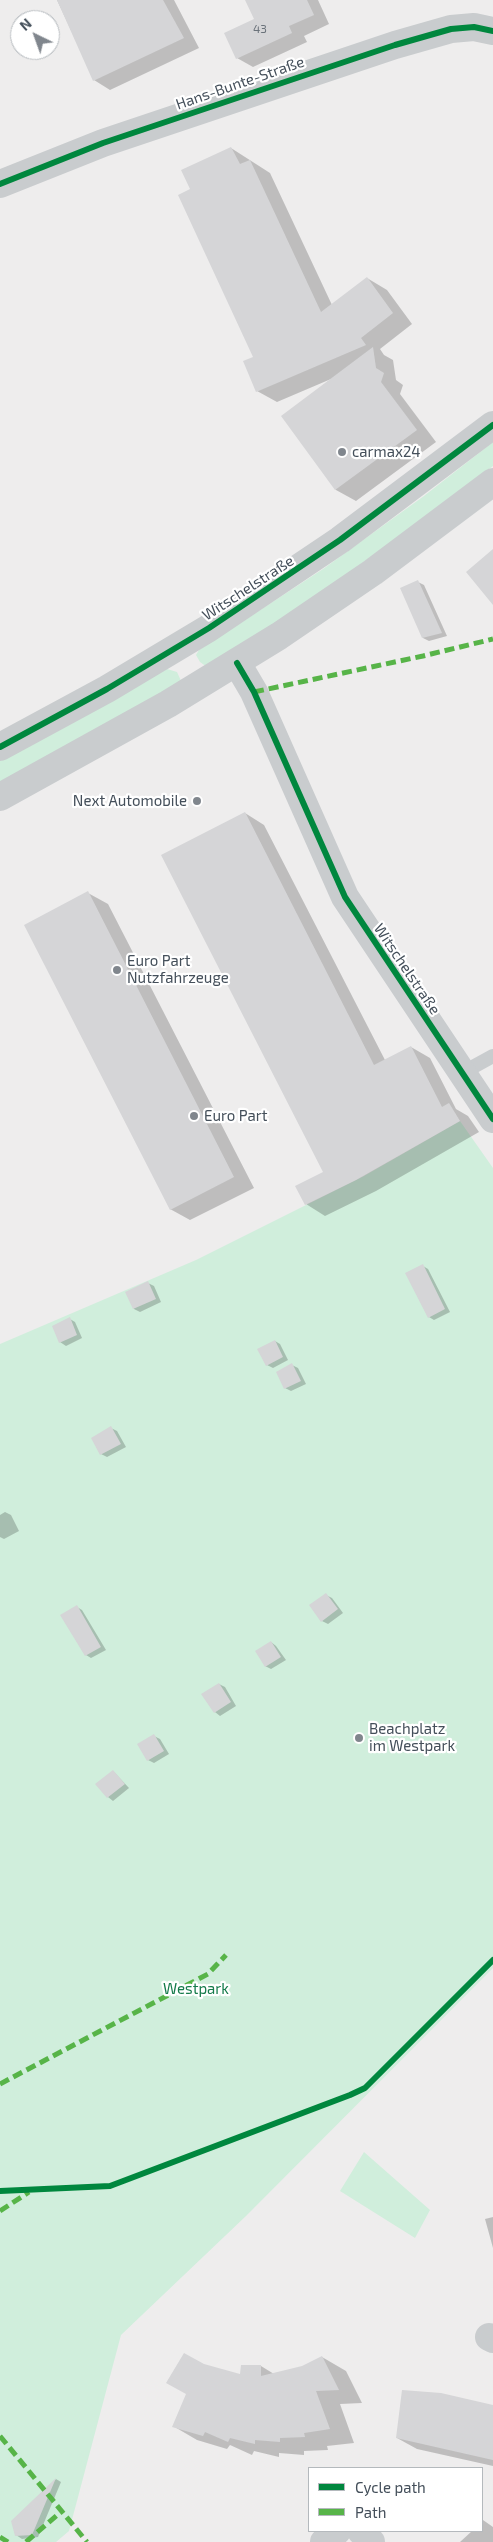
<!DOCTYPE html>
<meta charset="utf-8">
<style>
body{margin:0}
#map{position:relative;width:493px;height:2542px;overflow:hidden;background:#eeeded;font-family:"Exo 2",sans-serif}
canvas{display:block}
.legend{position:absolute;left:308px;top:2467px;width:175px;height:65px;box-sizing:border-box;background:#fff;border:1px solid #b4b9bd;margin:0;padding:6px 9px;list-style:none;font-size:15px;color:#444f5a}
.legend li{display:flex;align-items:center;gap:10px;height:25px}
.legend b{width:25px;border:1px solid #b4b9bd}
.north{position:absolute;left:10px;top:10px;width:50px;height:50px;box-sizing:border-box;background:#fff;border:1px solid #b4b9bd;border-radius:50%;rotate:318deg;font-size:14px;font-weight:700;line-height:20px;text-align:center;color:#444f5a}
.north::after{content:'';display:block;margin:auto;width:18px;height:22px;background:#80868d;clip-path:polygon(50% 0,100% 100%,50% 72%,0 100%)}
</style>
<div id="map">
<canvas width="493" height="2542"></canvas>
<ul class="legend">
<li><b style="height:6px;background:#00873e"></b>Cycle path</li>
<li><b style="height:6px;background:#57b448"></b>Path</li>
</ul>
<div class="north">N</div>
</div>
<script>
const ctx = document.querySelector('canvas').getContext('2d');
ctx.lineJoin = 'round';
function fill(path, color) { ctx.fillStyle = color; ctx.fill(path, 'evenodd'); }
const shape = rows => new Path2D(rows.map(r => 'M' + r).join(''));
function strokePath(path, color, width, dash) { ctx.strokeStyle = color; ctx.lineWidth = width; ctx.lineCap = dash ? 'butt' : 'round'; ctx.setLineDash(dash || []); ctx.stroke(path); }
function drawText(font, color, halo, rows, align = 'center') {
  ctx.font = font + ' "Exo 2",sans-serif'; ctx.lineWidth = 4.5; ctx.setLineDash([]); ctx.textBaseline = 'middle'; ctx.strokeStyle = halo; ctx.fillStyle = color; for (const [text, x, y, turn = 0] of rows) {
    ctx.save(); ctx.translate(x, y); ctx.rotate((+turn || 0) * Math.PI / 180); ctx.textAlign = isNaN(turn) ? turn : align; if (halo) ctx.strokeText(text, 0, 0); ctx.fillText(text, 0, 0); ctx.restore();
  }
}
const green = shape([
 [493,442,493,466,401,535,318,595,207,667,200,662,196,655,199,650,323,569,424,496],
 [167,669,177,672,182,683,0,783,0,761],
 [460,1121,493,1168,493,1968,246,2216,121,2335,69,2531,56,2542,0,2542,0,1344,196,1260,364,1176],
 [364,2152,430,2210,415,2238,340,2191]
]);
const shadow = shape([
 [57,0,174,0,199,48,110,90,94,80],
 [247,0,318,0,329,24,304,36,307,42,253,67,237,58,255,19],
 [231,148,270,173,332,305,367,278,387,290,412,324,380,349,384,355,393,360,396,380,403,385,400,394,436,442,356,501,336,490,283,417,331,379,277,402,257,391,255,357,192,190],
 [418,582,424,585,447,636,429,641,423,638],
 [245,813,264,825,385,1060,411,1047,430,1058,456,1109,468,1116,479,1132,376,1191,325,1216,306,1204,324,1173],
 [88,893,108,904,254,1188,190,1220,170,1209],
 [423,1266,428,1269,450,1312,434,1320,429,1317],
 [148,1283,154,1286,161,1302,140,1312,134,1309,127,1293],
 [70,1319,75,1322,82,1338,66,1346,60,1342],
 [275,1341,280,1344,288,1360,273,1368,267,1365],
 [292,1365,298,1368,306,1384,291,1391,285,1388],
 [111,1428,117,1431,126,1447,107,1457,101,1454],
 [5,1512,11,1515,19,1531,4,1539,0,1537,0,1515],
 [326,1595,332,1598,343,1613,328,1624,322,1621],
 [77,1607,82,1610,106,1650,91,1658,86,1655],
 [271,1642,276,1646,286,1660,271,1669,265,1666],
 [219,1684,225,1687,236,1706,220,1716,215,1712],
 [154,1736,160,1739,169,1754,154,1763,148,1760],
 [113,1771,129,1788,113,1801,108,1797],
 [493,2217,493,2248,485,2219],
 [322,2357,346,2371,362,2403,340,2404,354,2443,327,2446,328,2450,304,2451,304,2455,279,2453,279,2457,254,2451,252,2455,230,2445,227,2449,197,2440,173,2426,203,2365,241,2376,261,2366,274,2374,302,2367],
 [493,2406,493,2466,417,2449,397,2438],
 [56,2479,61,2482,38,2537,22,2539,16,2535,13,2522],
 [483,2520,493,2527,493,2542,460,2542,472,2531,482,2531]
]);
const building = shape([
 [57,0,163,0,184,38,93,81],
 [245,0,307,0,314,15,289,26,292,33,236,59,224,33,254,19],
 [231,147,240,164,250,160,321,312,367,277,393,313,361,338,366,345,256,392,243,361,253,357,178,195,190,189,181,170],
 [373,347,376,368,384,373,381,382,417,430,335,490,281,416],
 [493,549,493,605,466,572],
 [418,580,442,633,422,638,400,588],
 [245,812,374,1065,411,1046,442,1107,449,1103,460,1121,356,1180,305,1205,295,1186,323,1172,161,855],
 [88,891,234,1177,170,1210,24,925],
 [423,1264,445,1309,428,1318,405,1273],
 [148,1281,156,1299,133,1309,125,1292],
 [70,1317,77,1335,59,1343,52,1326],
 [275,1340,283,1357,266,1366,257,1349],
 [292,1363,301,1381,284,1389,276,1372],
 [111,1426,121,1444,100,1455,91,1438],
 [326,1593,338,1609,321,1622,309,1605],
 [77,1605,101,1647,85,1656,60,1615],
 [271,1641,281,1657,265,1667,255,1651],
 [219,1683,231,1702,214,1713,201,1694],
 [154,1734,164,1751,147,1761,137,1744],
 [113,1770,125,1784,107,1798,95,1784],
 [184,2353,204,2364,240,2374,241,2365,261,2365,261,2376,302,2366,322,2356,339,2390,316,2391,330,2429,304,2433,305,2437,280,2438,280,2442,255,2440,255,2444,230,2438,228,2442,205,2432,203,2436,172,2427,186,2394,166,2383],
 [402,2390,441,2393,493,2405,493,2460,396,2438],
 [56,2478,32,2535,15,2536,11,2521]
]);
const service = shape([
 [462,1073,493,1056]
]);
const minor = shape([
 [0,184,103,143,395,45,451,29,474,27,493,31],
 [237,663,254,692,345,897,493,1119],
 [489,2337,493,2339],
 [361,2531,371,2542],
 [324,2542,337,2531]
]);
const tertiary = shape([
 [0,747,107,689,209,628,340,540,493,425],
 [0,797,168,704,279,636,373,572,493,482]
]);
const quiet = shape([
 [254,692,423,656,493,639],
 [0,2084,208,1974,226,1955],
 [0,2211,29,2192],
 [0,2436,87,2542],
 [0,2537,8,2542],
 [26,2542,62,2511]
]);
const cycleway = shape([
 [0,184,103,143,395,45,451,29,474,27,493,31],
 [237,663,254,692,345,897,493,1119],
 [0,747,107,689,209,628,340,540,493,425],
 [0,2191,110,2186,350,2095,365,2088,493,1960]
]);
const markers = [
 [342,452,5,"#80868d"],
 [197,801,5,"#80868d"],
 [117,970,5,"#80868d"],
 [194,1116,5,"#80868d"],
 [359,1738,5,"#80868d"]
];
const numberNames = [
 ["43",260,29]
];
const streetNames = [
 ["Hans-Bunte-Straße",240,83,-19],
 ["Witschelstraße",248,588,-33],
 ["Witschelstraße",407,969,56]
];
const poiNames = [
 ["carmax24",352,452],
 ["Next Automobile",187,801,"right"],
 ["Euro Part",127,961],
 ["Nutzfahrzeuge",127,978],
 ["Euro Part",204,1116],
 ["Beachplatz",369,1729],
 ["im Westpark",369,1746]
];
const parkNames = [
 ["Westpark",196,1989]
];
fill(green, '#d0eedc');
fill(shadow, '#0003');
fill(building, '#d5d5d7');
strokePath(service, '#c9ccce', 14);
strokePath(minor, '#c9ccce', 28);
strokePath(tertiary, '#c9ccce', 28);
strokePath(quiet, '#57b448', 5, [10, 5]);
strokePath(cycleway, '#00873e', 6);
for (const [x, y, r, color] of markers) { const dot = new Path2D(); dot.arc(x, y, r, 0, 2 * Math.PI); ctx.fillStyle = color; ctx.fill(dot); strokePath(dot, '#fff', 2); }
drawText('12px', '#6a727a', null, numberNames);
drawText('15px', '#444f5a', '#fff', streetNames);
drawText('15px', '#444f5a', '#fff', poiNames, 'left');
drawText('15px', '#157b4b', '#fff', parkNames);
</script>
